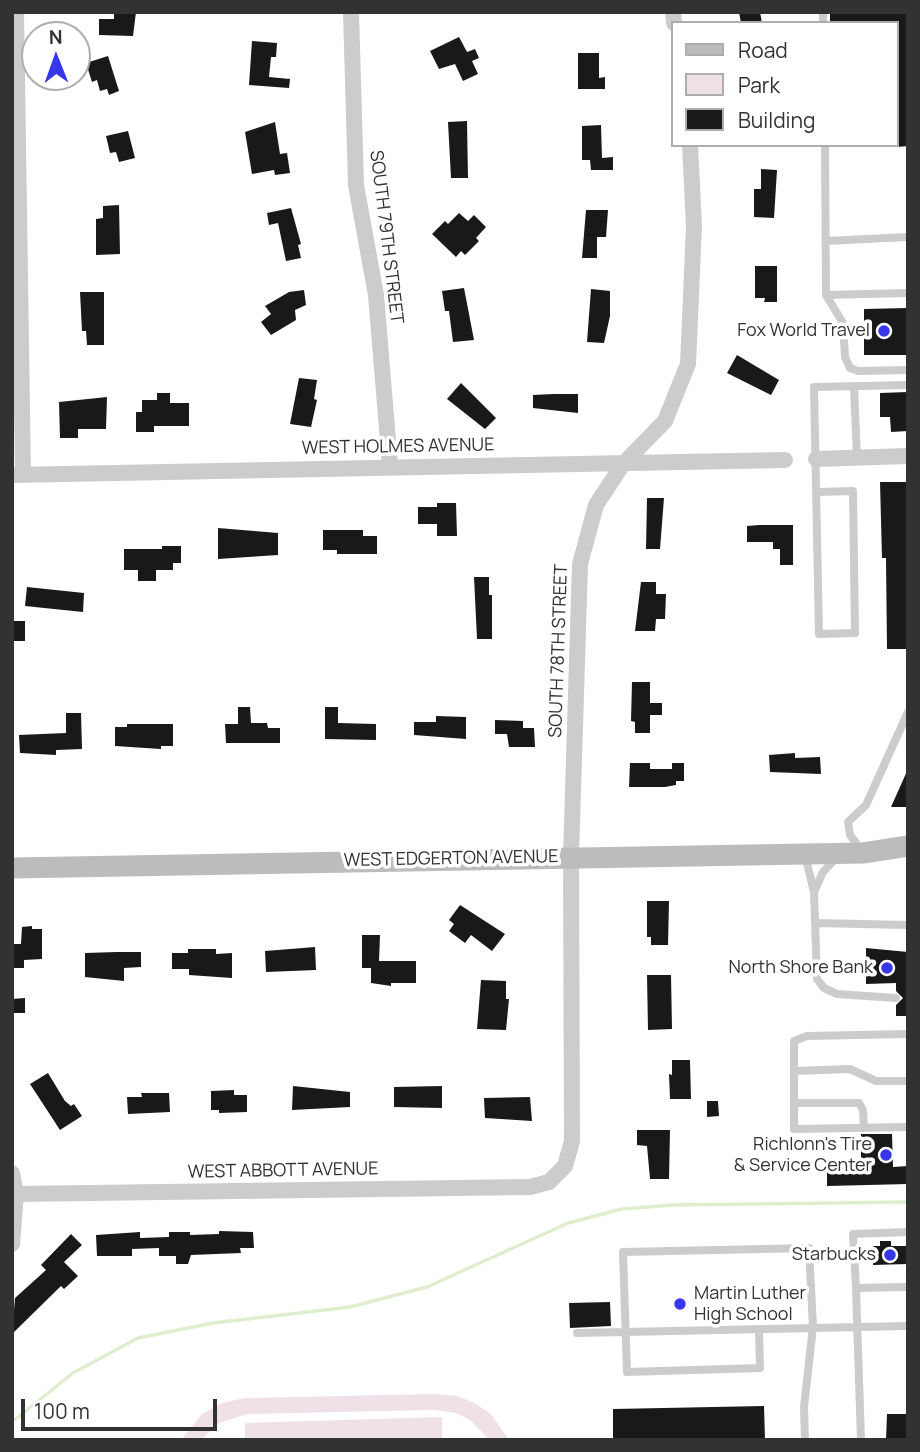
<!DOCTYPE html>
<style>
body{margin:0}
#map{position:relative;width:920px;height:1452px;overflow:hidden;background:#fff;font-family:Manrope,sans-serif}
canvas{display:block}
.frame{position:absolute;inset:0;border:14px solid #323232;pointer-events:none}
.legend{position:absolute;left:671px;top:21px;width:228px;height:126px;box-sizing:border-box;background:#fff;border:2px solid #adadad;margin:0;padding:9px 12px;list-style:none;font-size:21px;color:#323232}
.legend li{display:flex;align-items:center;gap:14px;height:35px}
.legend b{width:35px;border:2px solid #adadad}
.north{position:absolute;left:21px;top:21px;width:70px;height:70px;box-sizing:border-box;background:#fff;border:2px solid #adadad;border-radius:50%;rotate:359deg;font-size:19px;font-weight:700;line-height:28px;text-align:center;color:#323232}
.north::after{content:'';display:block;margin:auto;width:24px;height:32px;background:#3736e8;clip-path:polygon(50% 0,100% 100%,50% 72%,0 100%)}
.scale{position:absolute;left:21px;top:1399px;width:196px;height:32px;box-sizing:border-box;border:4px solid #323232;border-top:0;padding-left:9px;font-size:21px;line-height:24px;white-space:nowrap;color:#323232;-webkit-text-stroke:5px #fff;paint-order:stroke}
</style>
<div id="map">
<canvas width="920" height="1452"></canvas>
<div class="frame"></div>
<ul class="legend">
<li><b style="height:9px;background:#bcbcbc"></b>Road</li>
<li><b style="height:19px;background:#efe1e7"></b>Park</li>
<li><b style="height:19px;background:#191919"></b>Building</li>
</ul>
<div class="north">N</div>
<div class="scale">100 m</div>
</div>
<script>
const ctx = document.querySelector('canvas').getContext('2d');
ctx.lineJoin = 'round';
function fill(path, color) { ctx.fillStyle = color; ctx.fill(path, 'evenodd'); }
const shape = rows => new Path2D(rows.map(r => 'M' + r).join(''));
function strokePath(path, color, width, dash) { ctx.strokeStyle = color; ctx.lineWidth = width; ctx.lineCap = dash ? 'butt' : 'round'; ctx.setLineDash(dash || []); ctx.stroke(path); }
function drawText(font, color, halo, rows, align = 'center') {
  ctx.font = font + ' Manrope,sans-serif'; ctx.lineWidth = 7; ctx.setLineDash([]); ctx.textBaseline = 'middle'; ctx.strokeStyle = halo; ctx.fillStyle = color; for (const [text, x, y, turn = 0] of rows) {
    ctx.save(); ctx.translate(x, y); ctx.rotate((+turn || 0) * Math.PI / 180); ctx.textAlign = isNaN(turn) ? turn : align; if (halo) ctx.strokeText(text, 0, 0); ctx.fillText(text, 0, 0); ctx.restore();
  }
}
const green = shape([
 [434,1394,457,1396,474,1403,490,1413,509,1440,490,1440,470,1420,456,1413,434,1410,248,1414,219,1423,201,1440,181,1440,202,1414,222,1403,245,1398],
 [442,1417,442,1440,245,1440,245,1423]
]);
const stream = shape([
 [12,1422,73,1373,138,1338,213,1323,350,1307,427,1287,568,1223,622,1209,672,1205,908,1202]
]);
const building = shape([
 [114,12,136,12,133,36,99,35,99,19,114,19],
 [739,12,760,12,762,23,741,23],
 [830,12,908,12,908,146,897,147,897,23,830,23],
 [459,37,467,52,475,49,479,58,472,61,478,74,463,81,455,64,439,69,430,51],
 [252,41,277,43,276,57,271,57,269,77,290,79,289,88,249,85],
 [578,53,599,53,599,78,605,77,605,89,578,89],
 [108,56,119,91,109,95,107,89,100,91,97,80,92,82,86,63],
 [467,121,468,178,451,178,448,122],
 [275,122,280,154,287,153,290,173,275,175,274,170,252,174,245,132],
 [601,125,602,158,613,157,613,170,591,170,590,160,582,160,582,126],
 [128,131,135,158,119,162,116,152,110,153,106,136],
 [761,169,777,170,774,218,754,217,754,189,761,189],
 [119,205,120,254,96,255,96,219,103,218,103,206],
 [291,208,301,244,298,245,301,258,286,261,278,223,269,225,267,213],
 [586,210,608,210,606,237,597,237,597,258,582,258],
 [459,213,468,221,474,215,486,227,476,238,479,241,465,255,461,251,456,257,432,234,445,221,448,224],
 [755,266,777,266,777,302,764,302,765,298,755,298],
 [464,288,474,340,453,342,449,311,445,311,442,291],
 [591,289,610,291,610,316,604,343,587,342],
 [304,290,306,305,295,310,296,320,271,335,261,322,271,314,265,306,289,292],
 [80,292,104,292,104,345,87,345,86,331,82,331],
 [908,308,908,355,864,355,864,309],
 [737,355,779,380,771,395,727,373],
 [299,378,317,380,314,399,317,400,311,427,290,424],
 [461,383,496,418,485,429,447,399],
 [908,392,908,431,891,432,890,417,880,417,880,393],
 [157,393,170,393,170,403,189,403,189,426,154,426,154,432,136,432,136,412,142,412,142,400,157,400],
 [553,394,578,394,578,413,533,408,533,395],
 [107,397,106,429,78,429,78,438,60,438,59,402],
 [880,482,908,482,908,649,887,649,886,558,882,558],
 [647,498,664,498,660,549,646,549],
 [437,503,456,503,457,536,437,536,437,524,418,524,418,507,437,507],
 [759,525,793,525,793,565,780,565,780,549,773,549,773,542,747,542,747,526],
 [218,528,278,533,278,555,218,559],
 [323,530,363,530,363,536,377,536,377,554,337,554,337,550,323,550],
 [162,546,181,546,181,563,173,563,173,570,156,570,156,581,138,581,138,570,124,570,124,549,162,549],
 [474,577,489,577,489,595,492,595,492,639,477,639],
 [641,582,656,582,656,594,666,594,665,619,656,619,655,631,635,631],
 [27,587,84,593,83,612,25,606],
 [12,621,25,621,25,641,12,641],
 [632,682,650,682,650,703,662,703,662,715,650,715,650,733,635,733,635,722,631,721],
 [238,707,250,707,251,723,267,723,268,728,280,728,280,743,226,743,225,724,238,724],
 [325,707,338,707,338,723,376,724,376,740,325,739],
 [66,713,81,713,82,749,56,750,56,755,20,753,19,735,66,733],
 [436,716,466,717,466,739,414,735,414,722,436,722],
 [495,720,523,721,523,728,534,728,535,747,509,747,507,734,495,734],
 [127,724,173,724,173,746,161,746,161,749,115,746,115,727,127,727],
 [795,753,795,758,820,757,821,774,770,772,769,755],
 [630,763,650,763,650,769,672,769,672,763,684,763,684,781,676,781,676,785,665,787,629,787],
 [908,769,908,807,891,807],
 [647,901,669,901,668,945,651,945,651,937,647,937],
 [460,905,505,934,492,951,471,935,465,943,449,931,454,924,449,920],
 [32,926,32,929,42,929,42,959,24,960,24,968,14,968,12,944,21,944,22,927],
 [362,935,380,935,379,961,416,961,416,983,391,983,391,986,371,983,371,968,362,968],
 [315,947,316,970,266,972,265,951],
 [866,948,908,952,908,1016,896,1016,896,1005,903,998,896,991,896,983,866,984],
 [188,949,216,949,216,954,232,953,232,978,189,975,189,969,172,969,172,953,188,953],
 [117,952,141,952,141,967,124,968,124,981,85,977,85,953],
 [647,975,671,975,672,1029,648,1030],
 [481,980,506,981,506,999,509,999,506,1030,477,1029],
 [25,998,25,1013,12,1013,12,999],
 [672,1060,690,1060,691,1099,670,1099,669,1074,672,1075],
 [48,1073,65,1101,71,1106,74,1104,82,1116,60,1130,30,1084],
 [293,1086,350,1092,350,1107,292,1110],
 [442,1086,442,1108,394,1107,394,1087],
 [234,1090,234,1095,247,1095,247,1112,219,1113,219,1110,211,1110,211,1091],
 [141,1093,169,1093,170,1112,128,1114,127,1097,142,1097],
 [530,1097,532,1121,485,1118,484,1098],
 [707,1101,718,1101,719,1116,707,1117],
 [637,1130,670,1130,669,1179,650,1179,647,1146,637,1145],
 [861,1134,892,1134,893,1167,908,1166,908,1184,827,1186,827,1168,861,1167],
 [219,1231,253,1232,254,1248,240,1248,241,1253,191,1255,188,1264,176,1264,176,1256,159,1256,159,1248,132,1249,132,1256,97,1256,96,1235,140,1232,140,1238,169,1237,169,1232,190,1232,190,1235,219,1234],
 [71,1234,82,1245,64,1262,78,1276,64,1289,61,1286,12,1334,15,1298,46,1270,41,1265],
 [880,1241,891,1241,891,1246,908,1246,908,1264,873,1265,873,1246,880,1246],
 [610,1302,611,1326,570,1328,569,1303],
 [764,1406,765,1440,613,1440,613,1409],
 [887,1414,908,1414,908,1440,886,1440]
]);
const lane = shape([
 [823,12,823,23],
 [825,145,826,295,843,323,845,357,850,368,858,371,908,370],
 [826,241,908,237],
 [826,295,908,293],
 [854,387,857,458],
 [817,492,853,491,855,633,819,634,814,387,908,385],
 [862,851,850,835,848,822,866,805,908,712],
 [805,855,814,892,817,979,824,988,837,994,896,998],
 [814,892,823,872,837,857],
 [815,923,908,925],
 [908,1034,807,1036,794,1041,794,1129,908,1127],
 [794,1071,850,1069,876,1081,908,1081],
 [795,1103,859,1103,863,1110,864,1128],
 [908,1232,853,1234,856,1288,908,1287],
 [856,1288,861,1440],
 [759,1329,760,1368,627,1372,623,1252,809,1248,813,1327,804,1407,805,1440],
 [577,1333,908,1326]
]);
const street = shape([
 [16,12,23,475],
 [351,12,356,185,376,295,390,465],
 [673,12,674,23],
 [816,459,908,456],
 [12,475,785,460],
 [12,1173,16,1194,12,1244],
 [16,1194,530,1187,549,1182,565,1166,572,1141,571,856,580,564,596,505,623,464,665,421,688,364,694,226,690,145]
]);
const secondary = shape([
 [12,868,863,853,908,846]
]);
const markers = [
 [884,331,7,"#3736e8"],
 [887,968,7,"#3736e8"],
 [886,1155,7,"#3736e8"],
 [890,1255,7,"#3736e8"],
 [680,1304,7,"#3736e8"]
];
const streetNames = [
 ["SOUTH 79TH STREET",386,237,83],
 ["WEST HOLMES AVENUE",398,447,-1],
 ["SOUTH 78TH STREET",559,651,-88],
 ["WEST EDGERTON AVENUE",451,859,-1],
 ["WEST ABBOTT AVENUE",283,1171,-1]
];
const poiNames = [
 ["Fox World Travel",870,331],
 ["North Shore Bank",873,968],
 ["Richlonn's Tire",872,1145],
 ["& Service Center",872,1166],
 ["Starbucks",876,1255],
 ["Martin Luther",694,1294,"left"],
 ["High School",694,1315,"left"]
];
fill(green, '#efe1e7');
strokePath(stream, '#dfeece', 3.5);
fill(building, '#191919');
strokePath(lane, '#ccc', 8);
strokePath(street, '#ccc', 16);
strokePath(secondary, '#bcbcbc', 21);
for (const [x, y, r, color] of markers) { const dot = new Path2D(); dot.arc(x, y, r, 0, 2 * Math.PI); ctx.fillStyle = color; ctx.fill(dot); strokePath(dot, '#fff', 2.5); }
drawText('18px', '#323232', '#fff', streetNames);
drawText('18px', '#323232', '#fff', poiNames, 'right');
</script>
